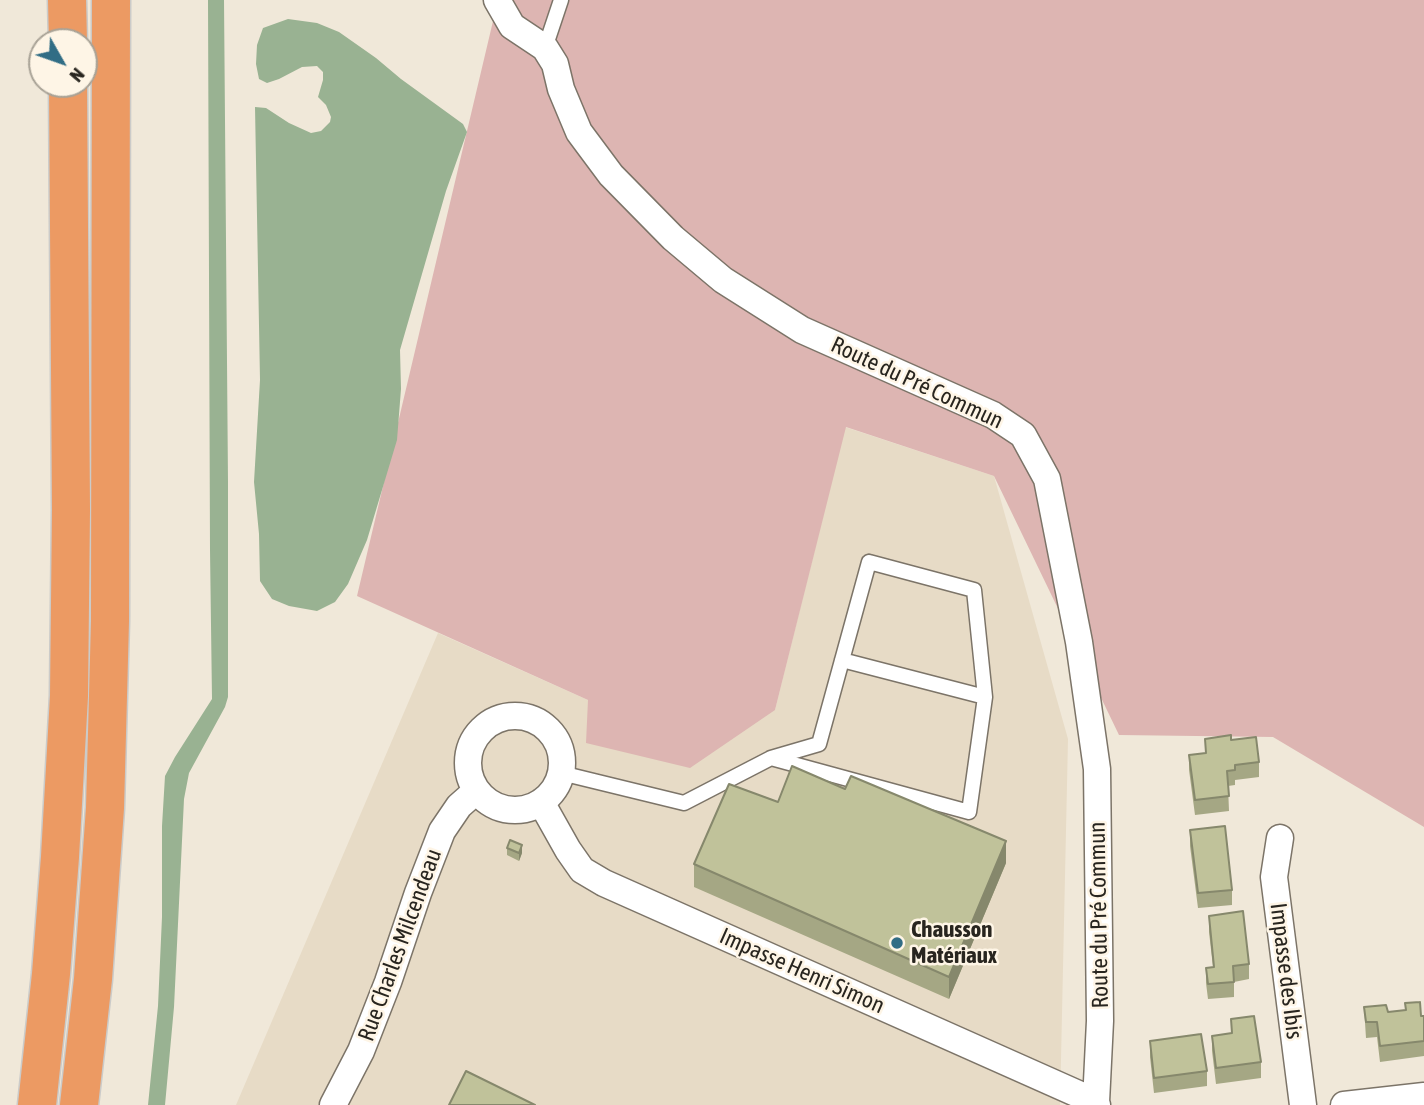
<!DOCTYPE html>
<meta charset="utf-8">
<style>
body{margin:0}
#map{position:relative;width:1424px;height:1105px;overflow:hidden;background:#f0e8d9;font-family:"Asap Condensed",sans-serif}
canvas{display:block}
.north{position:absolute;left:28px;top:28px;width:70px;height:70px;box-sizing:border-box;background:#fef5e6;border:2px solid #a8a296;border-radius:50%;rotate:130deg;font-size:19px;font-weight:700;line-height:28px;text-align:center;color:#28251f}
.north::after{content:'';display:block;margin:auto;width:24px;height:32px;background:#316d85;clip-path:polygon(50% 0,100% 100%,50% 72%,0 100%)}
</style>
<div id="map">
<canvas width="1424" height="1105"></canvas>
<div class="north">N</div>
</div>
<script>
const ctx = document.querySelector('canvas').getContext('2d');
ctx.lineJoin = 'round';
function fill(path, color) { ctx.fillStyle = color; ctx.fill(path, 'evenodd'); }
const shape = rows => new Path2D(rows.map(r => 'M' + r).join(''));
function strokePath(path, color, width, dash) { ctx.strokeStyle = color; ctx.lineWidth = width; ctx.lineCap = dash ? 'butt' : 'round'; ctx.setLineDash(dash || []); ctx.stroke(path); }
function drawText(font, color, halo, rows, align = 'center') {
  ctx.font = font + ' "Asap Condensed",sans-serif'; ctx.lineWidth = 5; ctx.setLineDash([]); ctx.textBaseline = 'middle'; ctx.strokeStyle = halo; ctx.fillStyle = color; for (const [text, x, y, turn = 0] of rows) {
    ctx.save(); ctx.translate(x, y); ctx.rotate((+turn || 0) * Math.PI / 180); ctx.textAlign = isNaN(turn) ? turn : align; if (halo) ctx.strokeText(text, 0, 0); ctx.fillText(text, 0, 0); ctx.restore();
  }
}
const built = shape([
 [845,427,994,476,1068,739,1060,1105,236,1105,438,633,588,700,775,710]
]);
const green = shape([
 [498,0,1424,0,1424,827,1273,737,1119,735,994,476,846,427,775,710,690,768,586,743,588,700,357,596]
]);
const water = shape([
 [208,0,224,0,228,482,228,697,225,707,189,773,184,799,174,1007,165,1105,148,1105,158,1006,162,917,162,826,165,776,175,757,212,699,210,550],
 [288,19,317,23,339,32,376,58,401,79,463,124,467,132,446,191,400,350,401,389,397,440,367,540,348,584,335,602,317,611,289,606,272,599,260,581,259,534,254,482,260,380,255,107,266,108,289,123,311,133,321,131,330,122,331,117,326,105,318,97,323,80,323,72,317,66,302,67,279,79,267,83,259,79,256,64,257,45,263,28]
]);
const service = shape([
 [545,48,561,0],
 [869,562,974,590,985,697,969,812,771,758,819,744,869,562],
 [842,660,985,697],
 [561,773,684,803,771,758]
]);
const minor = shape([
 [497,0,512,26,545,48,555,64,561,89,579,132,611,175,673,238,723,280,802,330,993,415,1023,435,1047,479,1079,642,1097,769,1100,1021,1096,1102,1097,1105],
 '468 763a47 47 0 1 1 94 0a47 47 0 1 1-94 0Z',
 [541,802,568,850,582,870,604,883,1096,1102],
 [1280,838,1274,877,1303,1105],
 [333,1105,361,1051,388,982,418,893,442,831,459,806,476,791],
 [1344,1105,1424,1096]
]);
const trunk = shape([
 [67,0,68,42],
 [37,1105,51,974,60,857,69,696,71,510,68,84],
 [79,1105,93,979,105,808,110,621,111,0]
]);
const wall = shape([
 [1231,740,1259,762,1259,777,1235,780,1235,785,1228,786,1229,811,1195,815,1189,770,1189,755,1205,753],
 [778,802,1006,863,949,999,694,887,694,864],
 [1190,830,1232,890,1232,905,1198,908,1190,846],
 [507,848,522,853,519,861,507,855],
 [1209,916,1249,964,1249,979,1234,982,1234,997,1208,999,1206,983,1206,968,1213,967,1209,932],
 [1364,1007,1388,1012,1424,1016,1424,1056,1380,1062,1377,1037,1366,1038],
 [1231,1019,1261,1062,1261,1078,1216,1084,1212,1051,1212,1036,1231,1033],
 [1150,1041,1207,1071,1207,1086,1154,1093,1150,1057]
]);
const shadedWall = shape([
 [1006,841,1006,863,949,999,949,977],
 [522,845,522,853,519,861,519,853]
]);
const building = shape([
 [1231,735,1231,740,1256,737,1259,762,1235,765,1235,770,1227,771,1229,796,1195,800,1189,755,1206,753,1205,739,1231,735],
 [792,766,845,789,851,776,1006,841,949,977,694,864,729,784,778,802,792,766],
 [1225,826,1232,890,1198,893,1190,830,1225,826],
 [510,840,522,845,519,853,507,848,510,840],
 [1243,911,1249,964,1233,966,1234,982,1208,984,1206,968,1214,967,1209,916,1243,911],
 [1420,1002,1421,1016,1424,1016,1424,1041,1380,1046,1377,1022,1366,1022,1364,1007,1386,1005,1388,1012,1406,1010,1405,1003,1420,1002],
 [1254,1016,1261,1062,1216,1068,1212,1036,1232,1033,1231,1019,1254,1016],
 [1201,1034,1207,1071,1154,1078,1150,1041,1201,1034],
 [466,1071,535,1105,449,1105,466,1071]
]);
const markers = [
 [897,943,7,"#316d85"]
];
const streetNames = [
 ["Route du Pré Commun",917,383,25],
 ["Route du Pré Commun",1099,915,-91],
 ["Rue Charles Milcendeau",400,945,-70],
 ["Impasse Henri Simon",802,971,24],
 ["Impasse des Ibis",1286,971,83]
];
const poiNames = [
 ["Chausson",911,930],
 ["Matériaux",911,956]
];
fill(built, '#e7dbc6');
fill(green, '#ddb5b2');
fill(water, '#99b292');
strokePath(service, '#7c7468', 17);
strokePath(minor, '#7c7468', 29);
strokePath(trunk, '#cbcbc9', 41);
strokePath(service, '#fff', 14);
strokePath(minor, '#fff', 26);
strokePath(trunk, '#ec9a63', 38);
fill(wall, '#a5a784');
fill(shadedWall, '#86886c');
fill(building, '#c0c29a');
strokePath(building, '#86886c', 2);
for (const [x, y, r, color] of markers) { const dot = new Path2D(); dot.arc(x, y, r, 0, 2 * Math.PI); ctx.fillStyle = color; ctx.fill(dot); strokePath(dot, '#fef5e6', 2.5); }
drawText('23px', '#28251f', '#fef5e6', streetNames);
drawText('bold 23px', '#28251f', '#fef5e6', poiNames, 'left');
</script>
